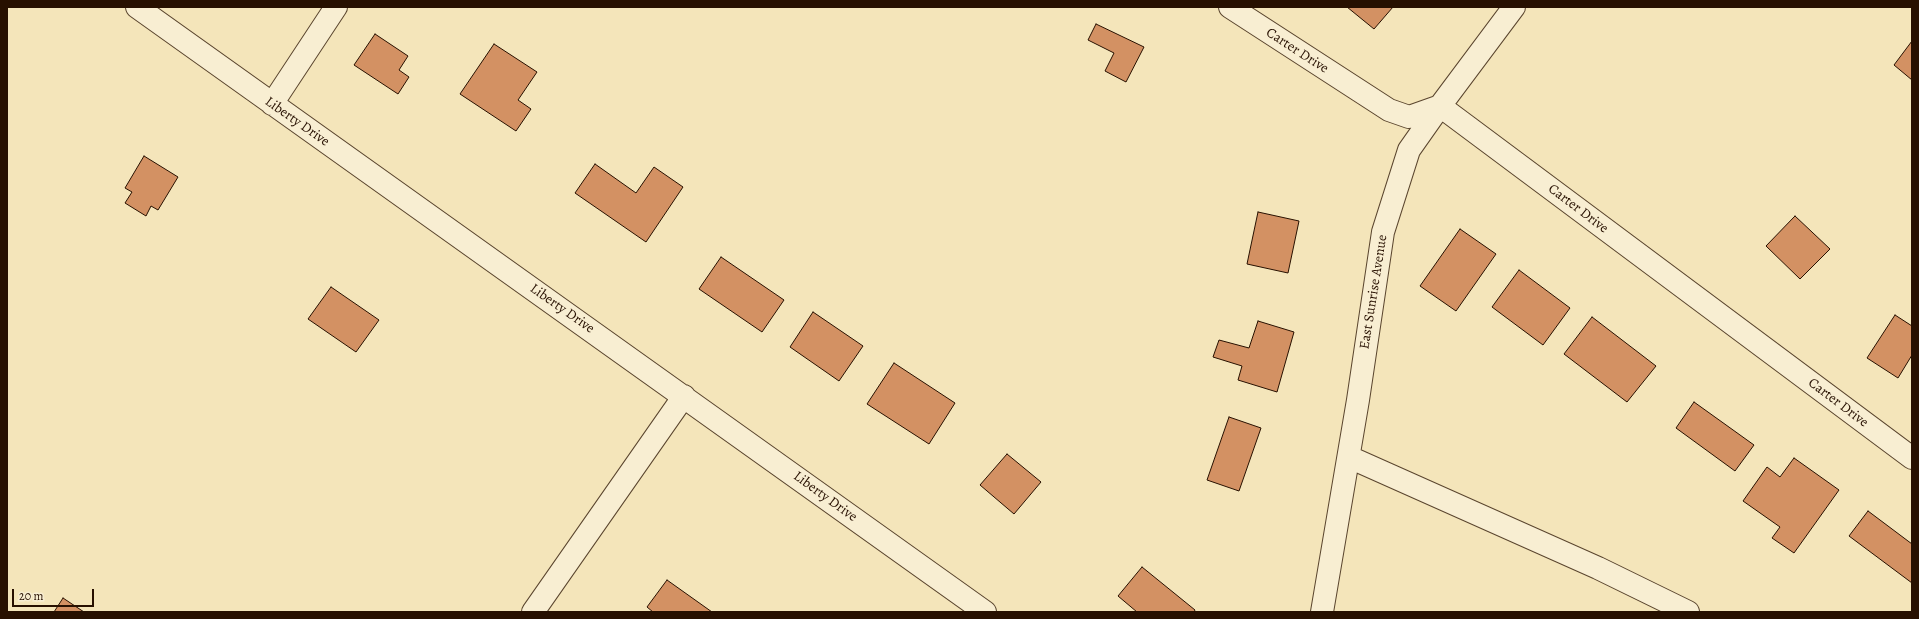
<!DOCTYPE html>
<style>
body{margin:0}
#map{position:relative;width:1919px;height:619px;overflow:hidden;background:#f4e5ba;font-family:Alegreya,serif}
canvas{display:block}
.frame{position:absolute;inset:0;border:8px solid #271000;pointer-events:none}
.scale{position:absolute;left:12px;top:589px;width:82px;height:18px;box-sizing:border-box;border:2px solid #271000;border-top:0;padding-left:5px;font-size:12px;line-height:14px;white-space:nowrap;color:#271000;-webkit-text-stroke:3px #f8eed2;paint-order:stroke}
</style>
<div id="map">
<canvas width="1919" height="619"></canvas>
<div class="frame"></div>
<div class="scale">20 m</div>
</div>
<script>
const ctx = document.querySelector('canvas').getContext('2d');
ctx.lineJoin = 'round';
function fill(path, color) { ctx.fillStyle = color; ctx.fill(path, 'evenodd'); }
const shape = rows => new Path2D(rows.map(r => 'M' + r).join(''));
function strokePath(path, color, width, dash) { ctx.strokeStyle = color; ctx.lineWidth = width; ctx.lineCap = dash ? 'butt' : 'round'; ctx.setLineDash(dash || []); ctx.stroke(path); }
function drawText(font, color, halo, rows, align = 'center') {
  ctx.font = font + ' Alegreya,serif'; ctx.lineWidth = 3.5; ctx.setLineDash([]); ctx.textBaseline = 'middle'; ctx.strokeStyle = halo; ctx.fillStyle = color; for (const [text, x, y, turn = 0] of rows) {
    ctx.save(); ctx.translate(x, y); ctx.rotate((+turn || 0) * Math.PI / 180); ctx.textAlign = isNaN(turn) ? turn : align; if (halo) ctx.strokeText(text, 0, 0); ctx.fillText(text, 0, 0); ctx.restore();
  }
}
const building = shape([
 [1347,7,1393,7,1374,29,1347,7],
 [1096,24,1144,47,1126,82,1105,71,1114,53,1088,40,1096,24],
 [375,34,408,56,399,70,409,77,398,94,354,65,375,34],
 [1912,41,1912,80,1894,65,1912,41],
 [494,44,537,72,518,100,531,109,516,131,460,94,494,44],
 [144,156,178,177,158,210,151,206,146,216,125,203,132,192,125,188,144,156],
 [595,164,636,193,654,167,683,187,646,242,575,193,595,164],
 [1258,212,1299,221,1288,273,1247,264,1258,212],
 [1795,216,1830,249,1800,279,1766,246,1795,216],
 [1460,229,1496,254,1456,311,1420,286,1460,229],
 [721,257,784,300,762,332,699,289,721,257],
 [1519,270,1570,308,1543,345,1492,307,1519,270],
 [331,287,379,320,356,352,308,319,331,287],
 [813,312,863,346,839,381,790,347,813,312],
 [1895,315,1912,326,1912,355,1898,378,1867,358,1895,315],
 [1592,317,1656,366,1627,402,1564,354,1592,317],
 [1258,321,1294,332,1277,392,1238,380,1242,366,1213,357,1219,340,1249,348,1258,321],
 [894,363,955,403,929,444,867,404,894,363],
 [1694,402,1754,445,1735,471,1676,428,1694,402],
 [1229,417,1261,428,1239,491,1207,480,1229,417],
 [1007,454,1041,482,1014,514,980,485,1007,454],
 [1794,458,1839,490,1794,553,1772,538,1780,527,1743,501,1767,467,1780,477,1794,458],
 [1868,511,1912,544,1912,583,1849,536,1868,511],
 [1142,567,1195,610,1194,612,1137,612,1118,596,1142,567],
 [667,580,712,612,653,612,647,607,667,580],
 [63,598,84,612,54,612,63,598]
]);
const minor = shape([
 [137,7,985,612],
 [1230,7,1389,110,1409,117,1440,106,1912,458],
 [272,104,336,7],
 [1349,457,1598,568,1688,612],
 [533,612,684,396],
 [1322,612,1358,400,1383,232,1409,150,1440,106,1514,7]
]);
const streetNames = [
 ["Carter Drive",1297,51,33],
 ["Liberty Drive",297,122,35],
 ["Carter Drive",1578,209,37],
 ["East Sunrise Avenue",1374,292,-81],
 ["Liberty Drive",562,309,35],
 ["Carter Drive",1838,403,37],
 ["Liberty Drive",825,497,36]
];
fill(building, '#d39163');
strokePath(building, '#271000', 1);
strokePath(minor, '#5a452e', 24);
strokePath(minor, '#f8eed2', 22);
drawText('14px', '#271000', '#f8eed2', streetNames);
</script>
